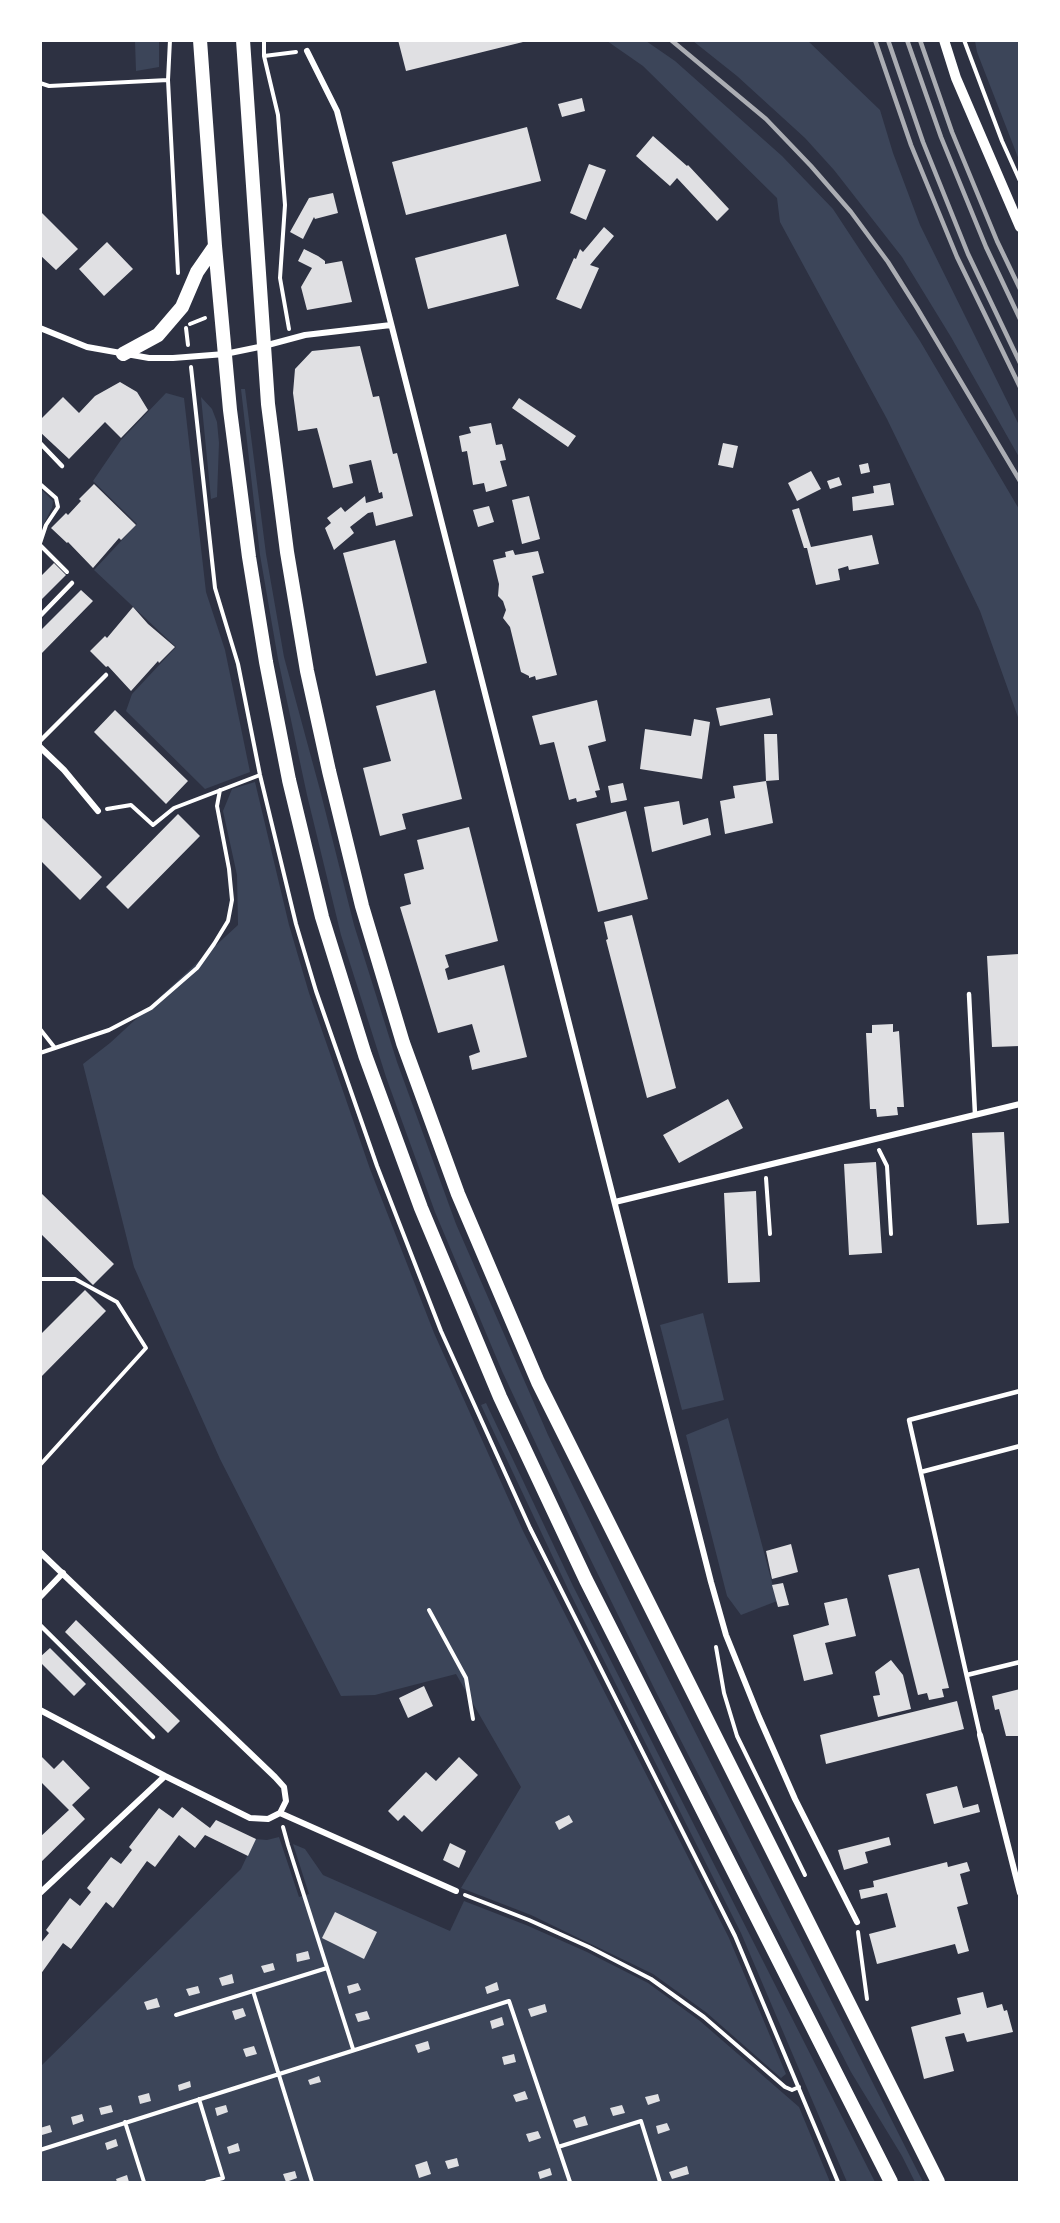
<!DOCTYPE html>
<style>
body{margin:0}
#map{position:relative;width:1060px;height:2223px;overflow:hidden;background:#2d3142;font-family:Manrope,sans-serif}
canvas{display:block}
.frame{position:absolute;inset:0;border:42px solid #fff;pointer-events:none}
</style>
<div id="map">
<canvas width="1060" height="2223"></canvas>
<div class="frame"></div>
</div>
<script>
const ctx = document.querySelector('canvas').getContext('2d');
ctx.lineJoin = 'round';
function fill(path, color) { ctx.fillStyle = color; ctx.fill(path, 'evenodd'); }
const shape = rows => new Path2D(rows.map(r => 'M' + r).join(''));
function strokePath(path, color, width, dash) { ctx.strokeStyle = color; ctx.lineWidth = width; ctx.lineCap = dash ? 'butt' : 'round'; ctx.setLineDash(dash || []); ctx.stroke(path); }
const green = shape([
 [135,41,159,41,159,67,136,71],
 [607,41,646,41,675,61,782,156,833,209,920,341,1019,509,1019,720,980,611,887,419,780,222,777,198,643,66],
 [693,41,808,41,880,110,893,153,920,225,1019,425,1019,457,951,337,902,257,834,170,805,138,737,76],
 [975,41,1019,41,1019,160,977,52],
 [241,389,245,389,266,554,284,657,320,790,354,925,397,1062,456,1224,548,1435,639,1621,923,2182,915,2182,902,2156,851,2072,657,1694,579,1536,502,1371,435,1212,386,1077,341,935,307,795,278,659,260,555],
 [166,393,184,398,206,592,225,650,250,772,205,789,126,711,132,694,176,647,94,570,137,524,93,481,121,440],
 [201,397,212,409,217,422,219,443,217,497,211,499],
 [41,489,53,501,52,508,41,529],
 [255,782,289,925,309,993,370,1169,434,1333,523,1531,729,1938,786,2074,781,2078,707,2013,653,1974,531,1915,461,1888,521,1787,456,1674,375,1695,341,1696,220,1459,134,1267,83,1064,110,1043,238,925,237,875,223,811,232,789],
 [703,1313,724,1400,682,1410,660,1325],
 [486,1403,573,1586,875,2182,847,2182,741,1933,568,1589,481,1405],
 [728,1418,777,1601,741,1615,727,1596,686,1435],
 [279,1837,299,1897,309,1894,293,1844,305,1849,323,1875,450,1931,464,1901,526,1925,587,1952,648,1983,700,2021,799,2107,830,2182,41,2182,41,2066,241,1869,255,1839,267,1840]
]);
const building = shape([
 [398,40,521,40,523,42,406,71],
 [582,98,585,111,562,117,558,104],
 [527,127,541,181,406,215,392,162],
 [653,136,687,166,688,165,729,209,717,221,677,178,670,186,636,156],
 [589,164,606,170,586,220,570,213],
 [333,193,338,213,315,219,314,217,303,239,290,232,309,198],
 [40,211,78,249,56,270,40,255],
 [604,227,614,236,590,265,599,268,581,309,556,299,574,258,576,259,580,249,583,252],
 [506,234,519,286,428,309,415,258],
 [107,242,133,269,104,296,79,269],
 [304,249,318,256,325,261,325,264,342,261,352,302,307,310,301,287,312,268,298,261],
 [360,346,373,397,379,396,393,454,397,453,413,516,376,526,373,512,368,513,350,527,354,533,334,550,325,528,331,523,327,518,341,507,345,512,365,496,366,503,383,498,382,492,379,493,371,460,349,465,353,483,333,488,317,428,298,431,293,393,295,369,312,351],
 [120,382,137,392,148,410,121,438,105,422,69,459,40,432,40,420,63,397,79,413,95,396],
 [519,398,576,436,568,447,512,408],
 [491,423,496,445,502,444,504,451,506,460,500,461,507,486,486,492,484,483,473,485,467,451,462,452,459,436,471,433,469,427],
 [723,443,738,446,733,468,718,465],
 [868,463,870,472,861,474,859,465],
 [811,471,821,489,797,501,788,483],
 [839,477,842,485,830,489,827,481],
 [890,483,894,505,853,511,852,497,874,493,873,486],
 [94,484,136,525,121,540,119,538,93,568,68,542,67,543,51,528,66,513,68,515,81,501,79,499],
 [529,496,540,539,522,544,512,500],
 [489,506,494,522,478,527,473,510],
 [799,508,811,547,872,535,879,564,849,570,848,566,838,569,840,580,816,585,807,548,804,548,792,510],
 [395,540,427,663,376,676,343,553],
 [513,550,515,555,538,551,544,573,532,576,557,675,536,680,535,676,529,678,529,676,521,672,510,627,503,618,506,610,503,601,498,596,499,584,493,560,506,557,505,552],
 [54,563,66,575,40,601,40,577],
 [81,590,93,601,40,655,40,631],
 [133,607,148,624,175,647,159,663,158,661,131,691,108,666,106,667,90,651,105,636,107,638],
 [435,690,462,799,402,814,406,829,380,836,363,768,391,761,376,706],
 [770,698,773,715,720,726,716,708],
 [597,700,606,741,588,746,600,790,595,791,597,797,577,802,576,798,569,800,554,742,540,745,532,716],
 [115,710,188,781,166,804,94,732],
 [694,719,710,722,702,779,640,769,645,729,691,736],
 [764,734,777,734,779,780,766,781],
 [766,781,773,823,725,834,720,801,735,798,733,786],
 [623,783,627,800,611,803,608,786],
 [679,801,683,825,708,818,711,835,652,852,644,807],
 [626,811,648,899,598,912,576,824],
 [178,814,200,836,128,909,106,887],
 [40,816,102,877,80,900,40,860],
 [469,827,498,941,445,955,449,967,445,969,448,980,504,965,527,1057,472,1070,469,1056,480,1052,472,1024,438,1033,400,907,411,904,404,874,424,869,417,840],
 [632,915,676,1088,647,1098,606,940,608,939,604,922],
 [1019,954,1020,1046,992,1047,987,956],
 [893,1024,893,1032,899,1031,904,1107,897,1107,898,1115,877,1117,876,1109,870,1109,866,1033,872,1033,872,1025],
 [728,1099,743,1128,679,1163,663,1135],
 [1004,1132,1009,1223,977,1225,972,1133],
 [876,1162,882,1253,849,1255,844,1164],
 [756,1191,760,1282,728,1283,724,1193],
 [40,1192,114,1264,93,1285,40,1233],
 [85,1290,106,1311,40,1378,40,1335],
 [791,1544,798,1572,772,1579,766,1551],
 [919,1568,949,1688,942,1689,944,1697,929,1700,927,1693,918,1695,888,1575],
 [783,1583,789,1605,778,1607,772,1585],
 [847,1598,856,1636,825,1643,833,1674,804,1681,793,1635,829,1625,824,1603],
 [76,1620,180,1721,168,1733,65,1632],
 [50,1648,86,1684,74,1696,40,1662,40,1657],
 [891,1660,903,1675,911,1709,878,1717,873,1696,880,1695,875,1672],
 [424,1686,433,1706,408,1718,399,1698],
 [1020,1689,1020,1736,1006,1736,999,1709,995,1710,992,1696],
 [957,1701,964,1729,826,1764,820,1735],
 [40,1755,54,1769,63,1760,90,1788,72,1805,85,1819,40,1863,40,1837,69,1810,40,1781],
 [459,1757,478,1775,422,1832,404,1815,398,1821,388,1811,426,1772,436,1781],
 [957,1786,963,1808,978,1804,980,1812,934,1824,926,1794],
 [182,1807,210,1828,216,1820,256,1839,248,1856,205,1835,195,1848,179,1835,155,1867,147,1861,113,1908,106,1902,71,1949,63,1943,40,1975,40,1944,49,1933,46,1930,70,1898,80,1906,91,1892,87,1888,111,1857,121,1864,132,1850,129,1847,159,1808,173,1818],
 [569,1815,573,1822,559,1830,555,1822],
 [889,1837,891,1845,865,1852,868,1863,844,1870,838,1850],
 [450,1843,466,1851,459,1868,443,1860],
 [947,1862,948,1867,967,1862,970,1871,960,1874,968,1904,957,1907,969,1951,958,1954,955,1944,877,1964,869,1934,896,1927,887,1893,861,1899,859,1890,874,1887,873,1881],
 [335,1912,377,1932,364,1959,322,1938],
 [308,1951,310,1959,297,1962,296,1954],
 [273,1963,275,1970,264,1973,261,1966],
 [232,1974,234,1983,222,1986,219,1978],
 [497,1982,499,1990,487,1994,485,1987],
 [358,1983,361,1990,349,1994,347,1986],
 [198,1986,200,1993,189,1996,186,1989],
 [983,1992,987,2008,1002,2004,1004,2011,1007,2010,1013,2032,967,2042,964,2033,945,2037,954,2071,924,2079,911,2027,961,2014,957,1998],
 [157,1998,160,2007,147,2010,144,2002],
 [545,2004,547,2012,531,2017,528,2009],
 [243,2008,246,2016,235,2020,232,2011],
 [367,2011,370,2019,358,2022,355,2014],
 [502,2017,504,2025,492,2029,490,2021],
 [428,2041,430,2049,418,2053,415,2045],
 [254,2046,257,2054,246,2057,243,2049],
 [514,2054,516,2062,504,2065,502,2057],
 [319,2076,321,2082,310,2085,308,2080],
 [190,2081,191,2087,179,2091,178,2085],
 [525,2091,528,2099,516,2102,513,2095],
 [149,2093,151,2101,140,2104,138,2096],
 [658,2094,660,2101,648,2105,645,2097],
 [111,2105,113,2112,101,2115,99,2108],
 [226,2105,228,2112,217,2116,215,2108],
 [622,2105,625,2113,613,2116,610,2108],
 [82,2114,84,2121,73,2125,71,2117],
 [585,2116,588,2125,576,2128,573,2120],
 [667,2123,670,2130,658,2134,656,2126],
 [50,2125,52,2132,42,2135,40,2128],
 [538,2131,541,2138,529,2142,526,2134],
 [116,2139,118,2146,107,2150,105,2143],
 [238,2143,240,2151,229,2154,227,2147],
 [457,2158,459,2166,448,2169,445,2161],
 [427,2161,431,2174,419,2178,415,2165],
 [687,2166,689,2174,672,2179,669,2172],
 [550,2168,552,2175,540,2179,538,2172],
 [295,2171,297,2178,286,2182,283,2174],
 [127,2175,129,2182,117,2182,116,2179]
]);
const path = shape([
 [170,40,168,80,178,273],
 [264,40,264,56,278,115,285,205,280,278,289,329],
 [964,40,1002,141,1020,181],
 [264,56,296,52],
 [40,83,49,86,168,80],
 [190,324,205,318],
 [186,328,188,345],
 [191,367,215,588,238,664,260,775,296,924,316,991,377,1166,441,1331,530,1528,735,1936,838,2182],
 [40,484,56,498,58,507,46,525,40,543],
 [40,545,67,572],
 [107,809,131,805,153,825,174,808,260,775],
 [40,1029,55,1048],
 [40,1053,109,1030,151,1008,197,968,214,944,228,921,232,900,229,869,217,806,220,790],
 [879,1150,887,1166,891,1234],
 [766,1178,770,1234],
 [40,1279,75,1279,117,1302,146,1348,40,1465],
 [429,1610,466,1678,473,1719],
 [716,1647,724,1693,737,1736,805,1875],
 [283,1827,288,1845,353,2049],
 [465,1895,529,1920,589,1947,651,1979,704,2017,785,2087,792,2090,799,2087],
 [858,1932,867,1999],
 [253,1991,312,2182],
 [176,2015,327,1968],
 [199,2099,223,2178,207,2182],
 [125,2122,144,2182],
 [558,2147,641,2121,660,2182],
 [40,2150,509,2001,570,2182]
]);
const service = shape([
 [40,443,62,466],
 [40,616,72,583],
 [40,741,106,675],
 [969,994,975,1114],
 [921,1472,1020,1446],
 [40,1625,153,1737],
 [967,1675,1020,1662],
 [980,1735,909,1420,1020,1391]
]);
const minor = shape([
 [307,51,337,111,711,1582,726,1635,759,1717,795,1799,857,1922],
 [40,328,87,347,149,358,173,358,225,354,264,346,305,335,391,325],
 [40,747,64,770,98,811],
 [615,1202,1020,1104],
 [40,1552,275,1777,284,1787,286,1801,280,1813],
 [40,1597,63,1573],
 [40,1710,165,1776,250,1818,268,1819,280,1813],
 [980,1735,1020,1893],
 [280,1813,456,1891],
 [40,1893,165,1776]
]);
const tertiary = shape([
 [944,40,956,78,1020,227]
]);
const primary = shape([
 [200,40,215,246,230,410,249,557,266,662,289,780,322,917,365,1055,421,1208,500,1397,586,1580,891,2182],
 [243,40,268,404,287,552,307,671,329,771,362,906,403,1043,458,1194,538,1382,938,2182],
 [123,354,158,335,182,307,197,272,215,246]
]);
const rail = shape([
 [671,40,766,119,811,166,851,212,888,262,917,308,1020,481],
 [875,40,911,145,957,257,1020,387],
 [888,40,923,142,968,254,1020,363],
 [907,40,941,137,986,247,1020,319],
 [920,40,952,132,997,241,1020,289]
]);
fill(green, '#3c4559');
fill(building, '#e0e0e3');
strokePath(path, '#fff', 4);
strokePath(service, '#fff', 4.5);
strokePath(minor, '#fff', 6);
strokePath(tertiary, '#fff', 10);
strokePath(primary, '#fff', 14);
strokePath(rail, '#abadb3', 4.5);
</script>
